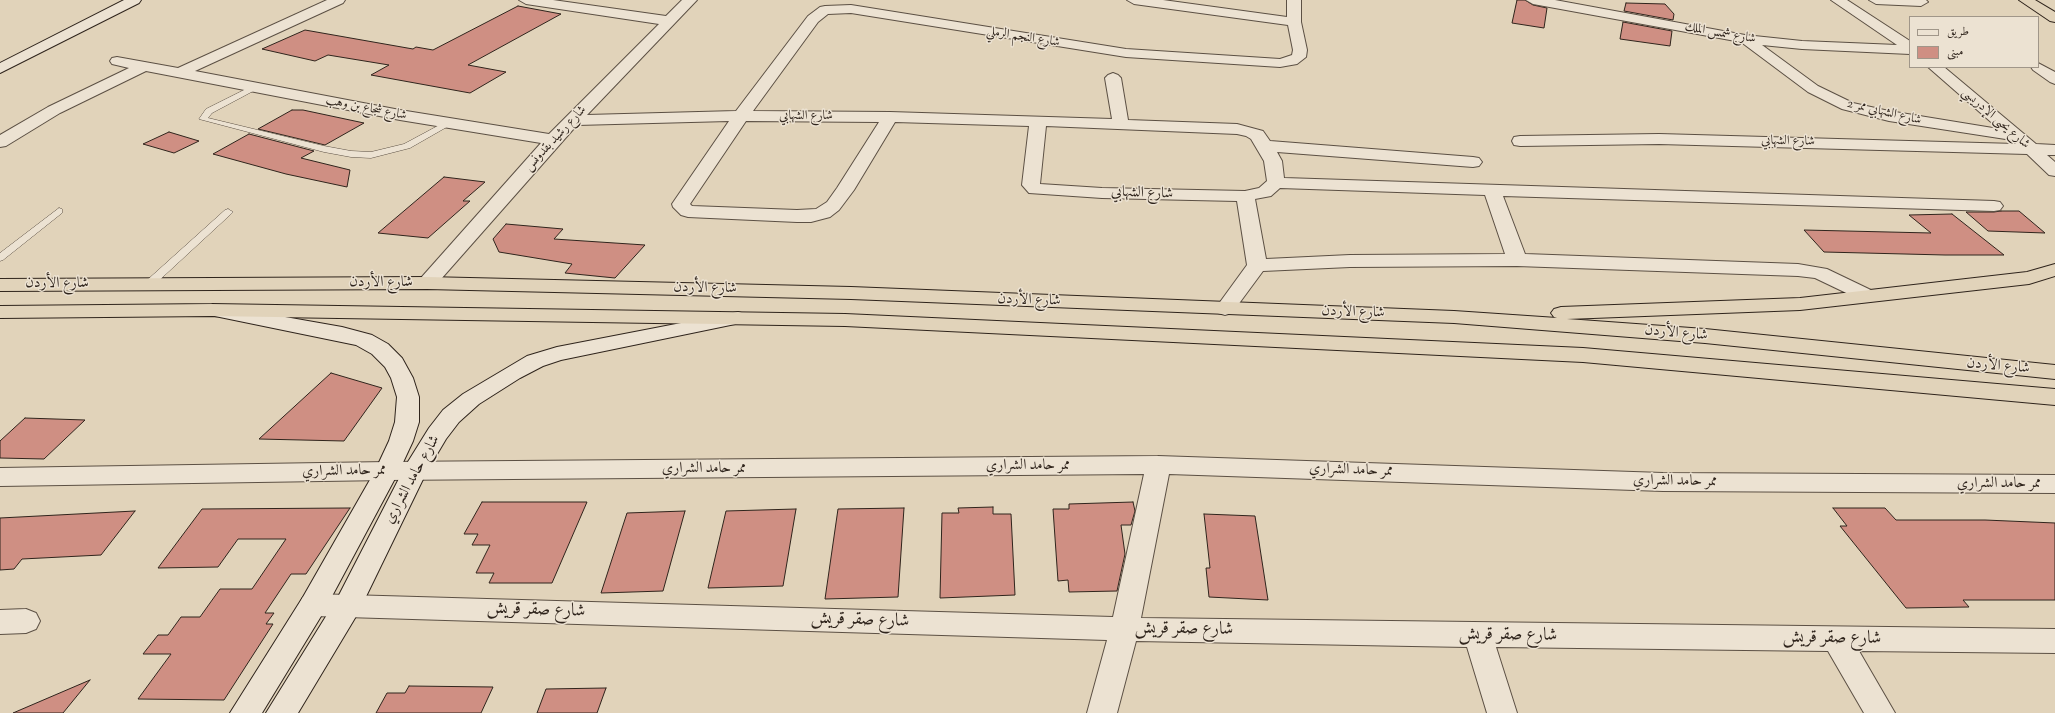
<!DOCTYPE html>
<meta charset="utf-8">
<style>
body{margin:0}
#map{position:relative;width:2055px;height:713px;overflow:hidden;background:#e1d3ba;font-family:"Sorts Mill Goudy",Amiri,serif}
canvas{display:block}
.legend{position:absolute;left:1909px;top:16px;width:130px;height:52px;box-sizing:border-box;background:#ece2d2;border:1px solid #a09689;margin:0;padding:5px 7px;list-style:none;font-size:12px;color:#2f241c}
.legend li{display:flex;align-items:center;gap:8px;height:20px}
.legend b{width:20px;border:1px solid #a09689}
</style>
<div id="map">
<canvas width="2055" height="713"></canvas>
<ul class="legend">
<li><b style="height:5px;background:#ece2d2"></b>طريق</li>
<li><b style="height:11px;background:#cf8f83"></b>مبنى</li>
</ul>
</div>
<script>
const ctx = document.querySelector('canvas').getContext('2d');
ctx.lineJoin = 'round';
function fill(path, color) { ctx.fillStyle = color; ctx.fill(path, 'evenodd'); }
const shape = rows => new Path2D(rows.map(r => 'M' + r).join(''));
function strokePath(path, color, width, dash) { ctx.strokeStyle = color; ctx.lineWidth = width; ctx.lineCap = dash ? 'butt' : 'round'; ctx.setLineDash(dash || []); ctx.stroke(path); }
function drawText(font, color, halo, rows, align = 'center') {
  ctx.font = font + ' "Sorts Mill Goudy",Amiri,serif'; ctx.lineWidth = 3; ctx.setLineDash([]); ctx.textBaseline = 'middle'; ctx.strokeStyle = halo; ctx.fillStyle = color; for (const [text, x, y, turn = 0] of rows) {
    ctx.save(); ctx.translate(x, y); ctx.rotate((+turn || 0) * Math.PI / 180); ctx.textAlign = isNaN(turn) ? turn : align; if (halo) ctx.strokeText(text, 0, 0); ctx.fillText(text, 0, 0); ctx.restore();
  }
}
const building = shape([
 [1517,0,1525,0,1533,5,1547,8,1544,28,1512,23,1517,0],
 [1626,3,1665,4,1674,14,1673,20,1624,11,1626,3],
 [518,6,561,14,468,65,506,72,470,93,371,75,389,65,328,55,315,61,262,49,305,30,413,49,416,47,433,50,518,6],
 [1623,22,1672,31,1670,46,1620,39,1623,22],
 [292,110,303,110,364,123,325,145,258,129,292,110],
 [169,132,199,141,174,153,143,144,169,132],
 [249,134,314,151,301,158,350,170,347,187,286,174,213,154,249,134],
 [444,177,485,182,463,201,470,201,428,238,378,233,444,177],
 [2001,211,2019,211,2045,233,1988,231,1966,212,1994,212,2001,211],
 [1952,214,2004,255,1945,255,1824,252,1804,230,1931,233,1909,215,1952,214],
 [506,224,563,229,554,239,645,245,615,278,565,273,572,264,499,252,493,239,506,224],
 [331,373,382,388,344,441,259,439,331,373],
 [25,418,85,420,44,459,0,458,0,441,25,418],
 [482,502,587,502,552,583,489,583,494,573,476,573,490,545,472,545,478,534,464,534,482,502],
 [1133,502,1135,511,1131,525,1121,525,1125,554,1117,591,1069,592,1068,580,1058,581,1053,509,1069,509,1069,504,1133,502],
 [993,507,993,514,1011,514,1015,595,940,598,942,513,959,513,958,508,993,507],
 [350,508,306,574,291,574,265,613,274,613,266,624,273,624,224,700,138,699,171,654,143,654,158,635,168,635,181,617,200,617,220,589,252,589,286,539,238,539,218,567,158,568,202,509,350,508],
 [904,508,898,597,825,599,838,509,904,508],
 [1833,508,1885,508,1896,520,1985,520,2055,523,2055,600,1963,600,1969,607,1906,608,1840,526,1847,526,1833,508],
 [796,509,783,586,708,588,726,511,796,509],
 [135,511,101,555,22,559,14,569,0,570,0,518,135,511],
 [685,511,663,591,601,593,627,513,685,511],
 [1204,514,1255,516,1268,600,1209,597,1206,568,1210,568,1204,514],
 [90,680,63,713,13,713,90,680],
 [409,686,493,687,481,713,376,713,387,693,405,693,409,686],
 [606,688,597,713,537,713,546,689,606,688]
]);
const lane = shape([
 [254,85,258,87,257,89,212,113,208,118,324,146,351,151,371,152,404,144,445,122,451,122,452,124,410,148,371,158,351,157,324,152,199,119,206,109,254,85],
 [59,208,62,209,62,213,3,260,0,261,0,253,59,208],
 [228,209,233,212,231,214,153,286,145,286,144,284,145,282,225,210,228,209]
]);
const street = shape([
 [327,0,345,0,343,3,195,71,400,110,549,134,659,24,526,4,519,0,553,0,666,16,682,0,697,0,587,115,736,111,808,16,820,7,825,6,851,5,1126,49,1280,59,1292,55,1293,50,1288,25,1134,4,1127,0,1163,0,1287,17,1287,0,1301,0,1301,22,1307,50,1306,57,1297,64,1280,67,1126,57,851,13,828,14,818,22,753,111,890,112,1112,119,1105,78,1108,75,1113,73,1118,75,1121,78,1128,120,1237,124,1263,131,1270,141,1473,157,1479,158,1482,162,1479,166,1473,167,1277,152,1282,161,1284,178,1994,201,2000,202,2003,206,2000,210,1994,211,1503,196,1525,254,1798,264,1827,269,1875,292,1878,296,1875,300,1868,302,1861,300,1815,278,1798,276,1517,266,1350,267,1263,271,1232,313,1225,315,1218,313,1215,309,1247,265,1237,201,1102,198,1029,193,1022,185,1029,126,895,122,854,190,839,210,830,217,811,222,797,222,688,217,681,215,673,207,672,204,729,121,577,125,434,287,427,289,420,287,417,283,420,279,541,143,400,120,146,71,60,113,6,146,0,147,0,135,48,107,129,68,112,64,110,61,112,58,117,57,178,68,327,0],
 [746,121,879,122,837,188,827,202,816,209,797,210,692,206,690,204,746,121],
 [1046,126,1237,134,1246,136,1251,139,1264,161,1267,181,1259,188,1245,191,1102,188,1040,184,1046,126],
 [1280,188,1485,195,1505,254,1350,255,1266,259,1255,199,1271,196,1280,188],
 [1526,0,1555,0,1745,35,1802,41,1897,45,1831,0,1847,0,1910,41,1910,54,1802,49,1762,45,1818,86,1853,103,1889,111,1999,129,1928,67,1944,67,2036,144,2055,145,2055,155,2047,155,2055,162,2055,176,2049,175,2027,154,1659,144,1520,146,1514,145,1512,141,1514,137,1520,136,1659,134,2016,144,2012,140,1889,121,1842,109,1808,92,1741,42,1533,4,1526,0],
 [1869,0,1926,0,1928,2,1921,6,1876,4,1869,0],
 [2038,63,2055,72,2055,84,2050,82,2033,70,2031,67,2038,67,2038,63],
 [1158,456,1663,473,2055,475,2055,493,1663,491,1169,474,1141,618,2055,629,2055,653,1859,651,1895,713,1864,713,1828,651,1496,647,1517,713,1487,713,1467,647,1136,641,1117,713,1087,713,1107,640,313,616,303,613,299,605,303,597,313,594,1113,617,1144,474,387,480,0,486,0,468,387,462,1158,456],
 [26,609,36,613,40,621,36,629,26,633,0,634,0,610,26,609]
]);
const secondary = shape([
 [124,0,141,0,139,3,0,73,0,63,124,0],
 [217,305,342,327,372,335,388,344,402,358,413,378,419,397,419,422,413,441,399,471,323,613,262,713,230,713,303,597,375,471,389,441,395,422,397,397,391,378,385,367,372,354,356,345,210,315,207,311,210,307,217,305],
 [738,312,745,314,749,318,745,322,561,360,543,366,520,378,479,404,459,422,446,439,427,471,358,613,298,713,266,713,338,597,406,465,429,428,443,410,463,394,527,356,557,347,738,312]
]);
const highway = shape([
 [2019,0,2035,0,2055,12,2055,22,2050,21,2019,0],
 [2055,264,2055,276,2029,284,1800,310,1567,319,1705,329,2055,365,2055,379,1705,343,1454,323,851,299,427,289,0,291,0,279,427,277,851,287,1454,311,1557,318,1554,317,1551,313,1554,309,1561,307,1800,298,2027,272,2055,264],
 [212,304,845,314,1583,348,2055,389,2055,405,1583,362,845,326,212,316,0,318,0,306,212,304]
]);
const farStreetnames = [
 ["شارع شمس الملك",1720,34,10],
 ["شارع النجم الرملي",1023,38,9],
 ["شارع شجاع بن وهب",366,109,11],
 ["شارع الشهابي ممر 2",1884,113,13],
 ["شارع الشهابي",806,117],
 ["شارع يحيى الإدريسي",1995,119,41],
 ["شارع رشيد بقدونس",556,139,-47],
 ["شارع الشهابي",1788,142,1]
];
const streetNames = [
 ["شارع الشهابي",1142,194,2],
 ["شارع الأردن",381,283],
 ["شارع الأردن",57,284],
 ["شارع الأردن",705,289,1],
 ["شارع الأردن",1029,301,2],
 ["شارع الأردن",1353,313,2],
 ["شارع الأردن",1676,334,5],
 ["شارع الأردن",1998,367,5],
 ["ممر حامد الشراري",1028,466],
 ["ممر حامد الشراري",704,469],
 ["ممر حامد الشراري",1351,471,2],
 ["ممر حامد الشراري",344,472,-1],
 ["شارع حامد الشراري",413,480,-61],
 ["ممر حامد الشراري",1675,482,1],
 ["ممر حامد الشراري",1999,484]
];
const nearStreetnames = [
 ["شارع صقر قريش",536,611,2],
 ["شارع صقر قريش",860,621,2],
 ["شارع صقر قريش",1184,630,1],
 ["شارع صقر قريش",1508,636,1],
 ["شارع صقر قريش",1832,639,1]
];
fill(building, '#cf8f83');
strokePath(building, '#2f241c', 1);
strokePath(lane, '#5c5044', 1);
strokePath(street, '#5c5044', 2);
strokePath(secondary, '#2f241c', 2);
strokePath(highway, '#2f241c', 2);
fill(lane, '#ece2d2');
fill(street, '#ece2d2');
fill(secondary, '#ece2d2');
fill(highway, '#e1d3ba');
drawText('13px', '#2f241c', '#ece2d2', farStreetnames);
drawText('15px', '#2f241c', '#ece2d2', streetNames);
drawText('18px', '#2f241c', '#ece2d2', nearStreetnames);
</script>
